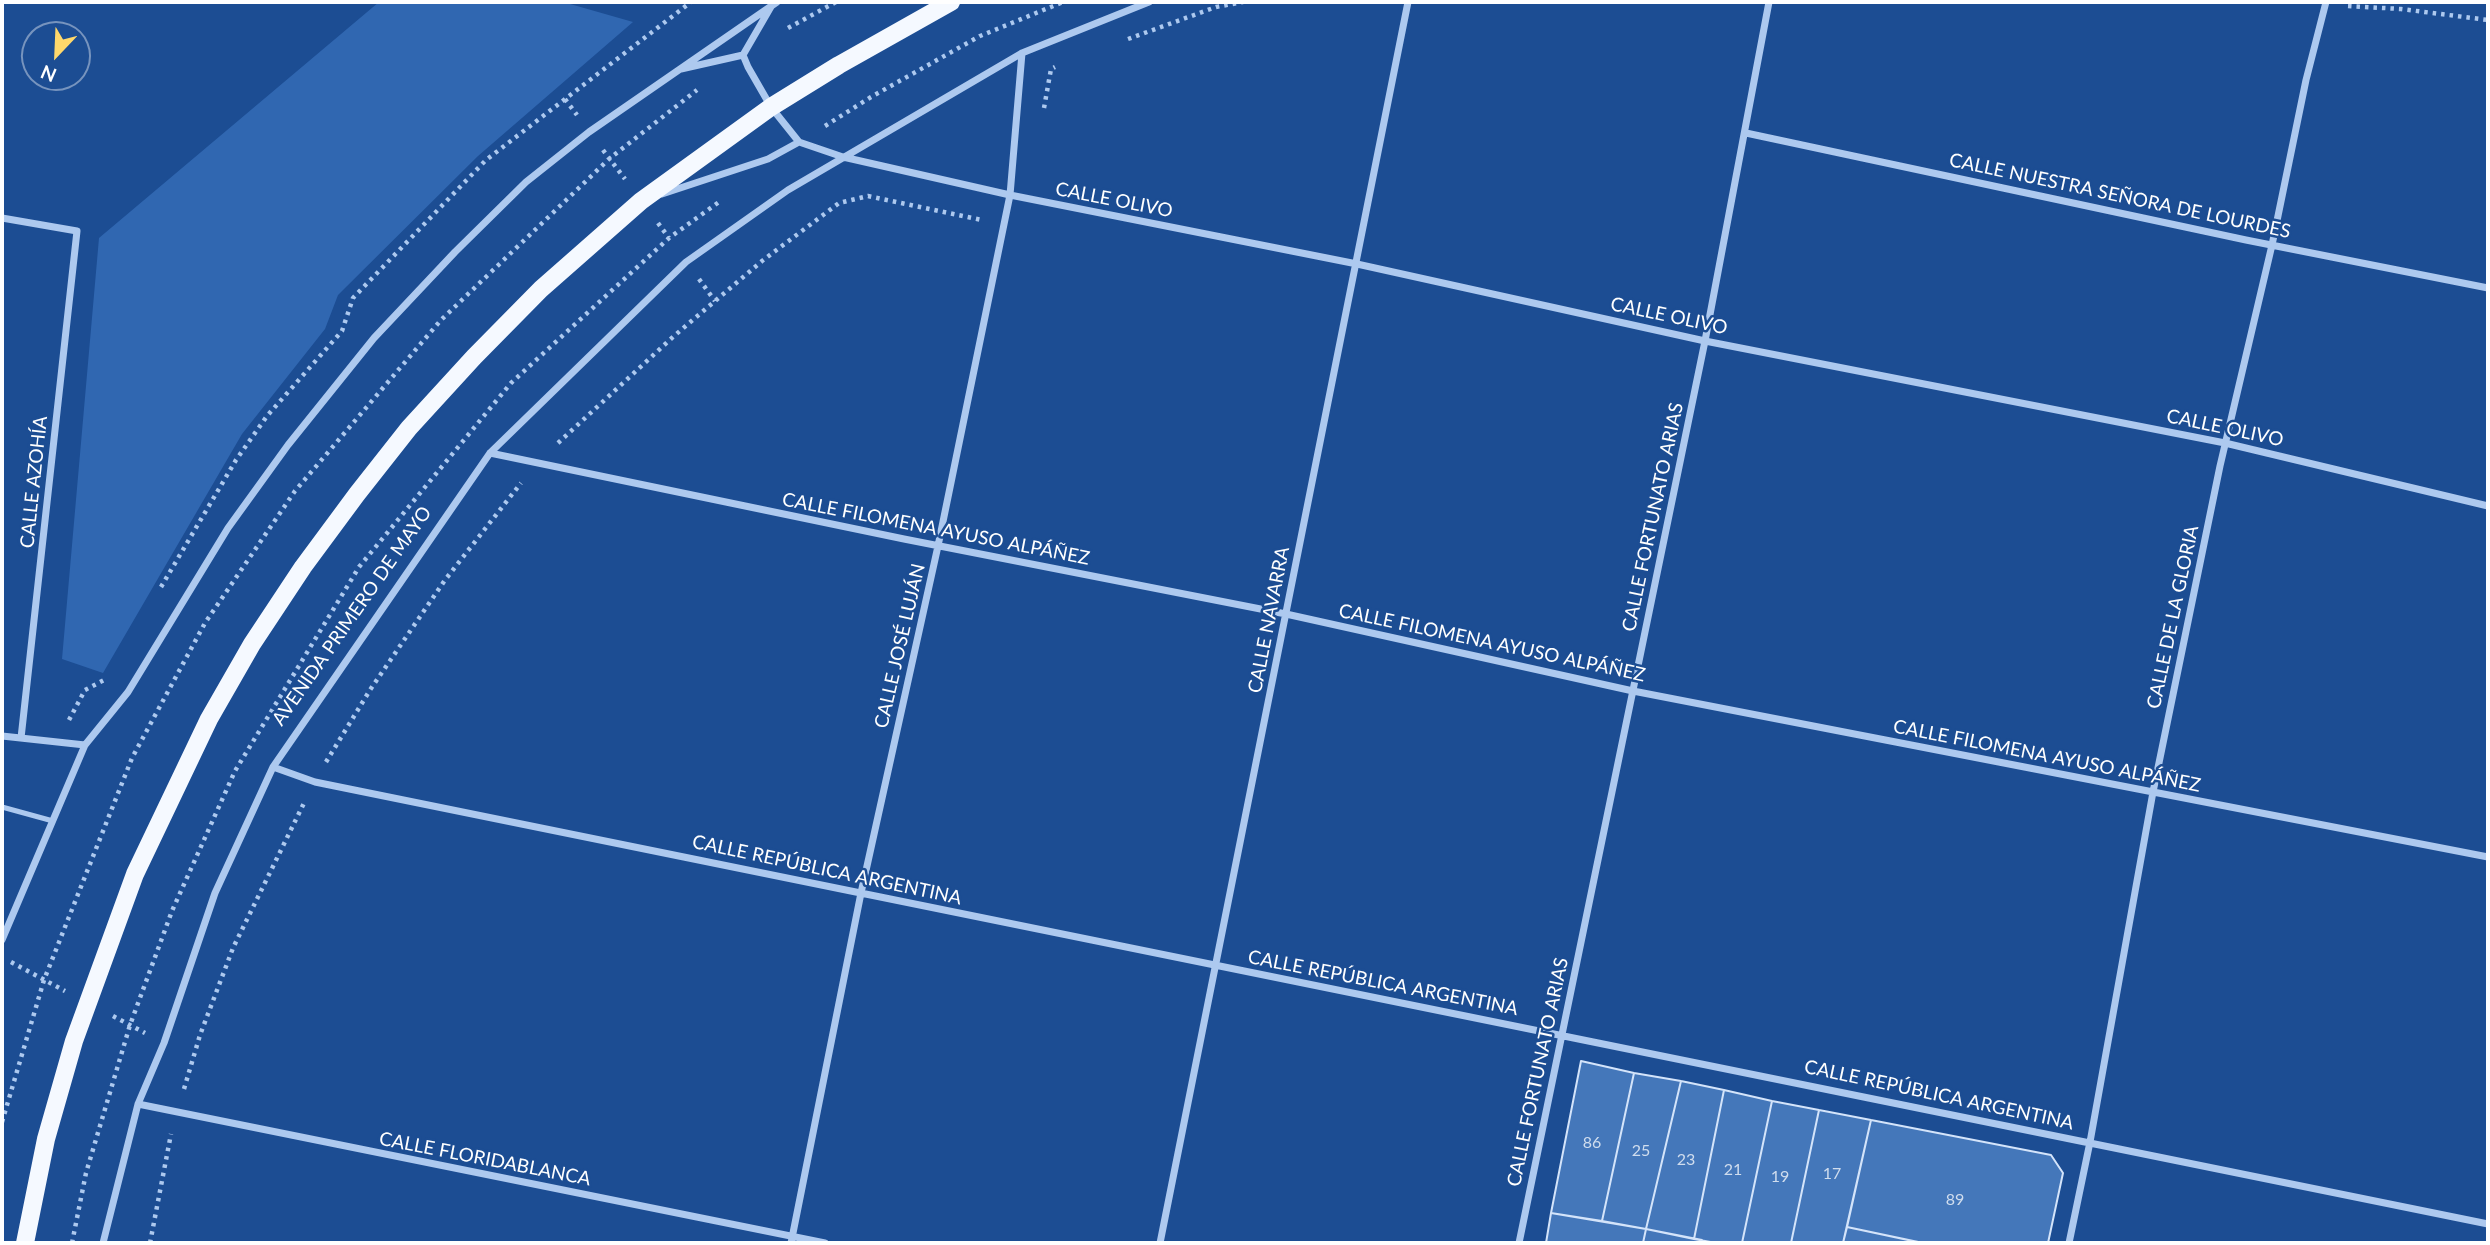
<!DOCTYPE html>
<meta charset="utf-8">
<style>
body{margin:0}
#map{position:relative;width:2490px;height:1245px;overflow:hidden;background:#1c4d93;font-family:Lato,sans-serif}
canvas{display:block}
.frame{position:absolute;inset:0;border:4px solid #fff;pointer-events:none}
.north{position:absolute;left:21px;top:21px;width:70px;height:70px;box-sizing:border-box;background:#1c4d93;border:2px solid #7794be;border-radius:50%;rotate:203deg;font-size:19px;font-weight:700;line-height:28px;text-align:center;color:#fff}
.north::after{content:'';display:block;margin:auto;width:24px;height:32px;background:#ffd86b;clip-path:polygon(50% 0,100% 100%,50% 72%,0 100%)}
</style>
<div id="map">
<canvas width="2490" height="1245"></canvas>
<div class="frame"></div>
<div class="north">N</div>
</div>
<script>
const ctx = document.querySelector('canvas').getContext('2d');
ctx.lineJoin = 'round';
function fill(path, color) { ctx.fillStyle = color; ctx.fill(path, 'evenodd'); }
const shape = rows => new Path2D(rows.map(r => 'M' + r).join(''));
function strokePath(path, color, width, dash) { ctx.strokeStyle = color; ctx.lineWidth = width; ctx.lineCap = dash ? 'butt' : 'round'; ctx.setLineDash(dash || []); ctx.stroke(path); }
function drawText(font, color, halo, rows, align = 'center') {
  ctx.font = font + ' Lato,sans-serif'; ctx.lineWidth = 5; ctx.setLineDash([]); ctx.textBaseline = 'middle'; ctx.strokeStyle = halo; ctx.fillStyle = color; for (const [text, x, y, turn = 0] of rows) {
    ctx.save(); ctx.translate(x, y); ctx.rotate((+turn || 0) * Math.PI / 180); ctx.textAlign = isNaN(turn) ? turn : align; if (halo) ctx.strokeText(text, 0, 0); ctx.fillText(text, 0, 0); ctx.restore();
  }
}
const green = shape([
 [379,2,563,2,633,22,478,156,338,295,325,329,242,434,103,673,62,659,99,238]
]);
const building = shape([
 [1581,1061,1634,1073,1602,1221,1551,1213,1581,1061],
 [1634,1073,1681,1081,1646,1229,1602,1221,1634,1073],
 [1681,1081,1724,1090,1694,1239,1646,1229,1681,1081],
 [1724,1090,1772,1101,1742,1243,1716,1243,1694,1239,1724,1090],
 [1772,1101,1819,1110,1791,1243,1742,1243,1772,1101],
 [1819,1110,1871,1120,1843,1243,1791,1243,1819,1110],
 [1871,1120,2051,1155,2063,1173,2048,1243,1922,1243,1847,1227,1871,1120],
 [1551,1213,1646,1229,1643,1243,1546,1243,1551,1213],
 [1847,1227,1923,1243,1843,1243,1847,1227],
 [1646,1229,1702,1240,1701,1243,1643,1243,1646,1229]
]);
const path = shape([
 [2348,6,2401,9,2488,20],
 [788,28,836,2],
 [1128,39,1216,7,1243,2],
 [565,99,577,115],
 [1044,108,1051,69,1055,67],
 [825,126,871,97,980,36,1063,2],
 [603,150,625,179],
 [658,223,669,238],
 [699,279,715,301],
 [558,443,674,336,762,261,839,203,868,196,982,220],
 [161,587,236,460,267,416,342,331,353,298,486,160,691,2],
 [69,720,85,690,106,679],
 [326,762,370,690,445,580,521,483],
 [11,962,65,991],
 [113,1016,145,1033],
 [184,1089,200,1035,233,948,305,801],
 [2,1122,44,980,132,758,205,623,295,491,441,320,609,159,697,90],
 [72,1243,86,1173,130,1025,172,911,235,771,359,567,511,383,669,238,719,202],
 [150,1243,171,1134]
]);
const lane = shape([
 [2,807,53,821]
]);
const street = shape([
 [772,5,743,55,748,67,771,107,799,142,843,157,1010,195,1357,264,1705,341,2225,443,2488,506],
 [681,69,743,55],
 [1746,133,2246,240,2488,288],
 [662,194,768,159,799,142],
 [2,218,77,231,21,738],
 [490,453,904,539,1286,614,1633,691,2488,857],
 [2,736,85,745],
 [273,767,315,782,2488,1224],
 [2,940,85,745,128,692,228,528,288,445,374,338,455,252,526,182,589,132,777,2],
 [138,1104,825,1243],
 [103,1243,138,1104,164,1043,215,893,273,767,490,453,686,262,788,190,1022,53,1149,2],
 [791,1243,861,893,938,546,1010,195,1022,53],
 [1160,1243,1408,2],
 [1519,1243,1705,341,1769,2],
 [2069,1243,2090,1142,2153,792,2220,466,2272,245,2306,80,2326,2]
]);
const primary = shape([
 [25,1243,46,1139,74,1041,135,874,209,719,252,644,303,567,357,494,409,428,474,357,541,289,641,201,771,107,839,65,951,2]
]);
const numberNames = [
 ["86",1592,1143],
 ["25",1641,1151],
 ["23",1686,1160],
 ["21",1733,1170],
 ["17",1832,1174],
 ["19",1780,1177],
 ["89",1955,1200]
];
const streetNames = [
 ["CALLE NUESTRA SEÑORA DE LOURDES",2120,196,12],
 ["CALLE OLIVO",1114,200,11],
 ["CALLE OLIVO",1669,316,12],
 ["CALLE OLIVO",2225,428,12],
 ["CALLE AZOHÍA",34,482,-84],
 ["CALLE FORTUNATO ARIAS",1653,517,-78],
 ["CALLE FILOMENA AYUSO ALPÁÑEZ",936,529,11],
 ["AVENIDA PRIMERO DE MAYO",352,616,-55],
 ["CALLE DE LA GLORIA",2173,617,-78],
 ["CALLE NAVARRA",1269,620,-79],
 ["CALLE FILOMENA AYUSO ALPÁÑEZ",1492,643,12],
 ["CALLE JOSÉ LUJÁN",900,646,-77],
 ["CALLE FILOMENA AYUSO ALPÁÑEZ",2047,756,11],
 ["CALLE REPÚBLICA ARGENTINA",827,870,12],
 ["CALLE REPÚBLICA ARGENTINA",1383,983,11],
 ["CALLE FORTUNATO ARIAS",1538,1072,-78],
 ["CALLE REPÚBLICA ARGENTINA",1939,1095,12],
 ["CALLE FLORIDABLANCA",485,1159,11]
];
fill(green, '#3067b1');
fill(building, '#4477ba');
strokePath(building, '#d4e4fa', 2);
strokePath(path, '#adc9ef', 4.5, [3.5, 5]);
strokePath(lane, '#adc9ef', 5);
strokePath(street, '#adc9ef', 7);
strokePath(primary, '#f5f9ff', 18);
drawText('16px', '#d0ddee', null, numberNames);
drawText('19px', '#fff', '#1c4d93', streetNames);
</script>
